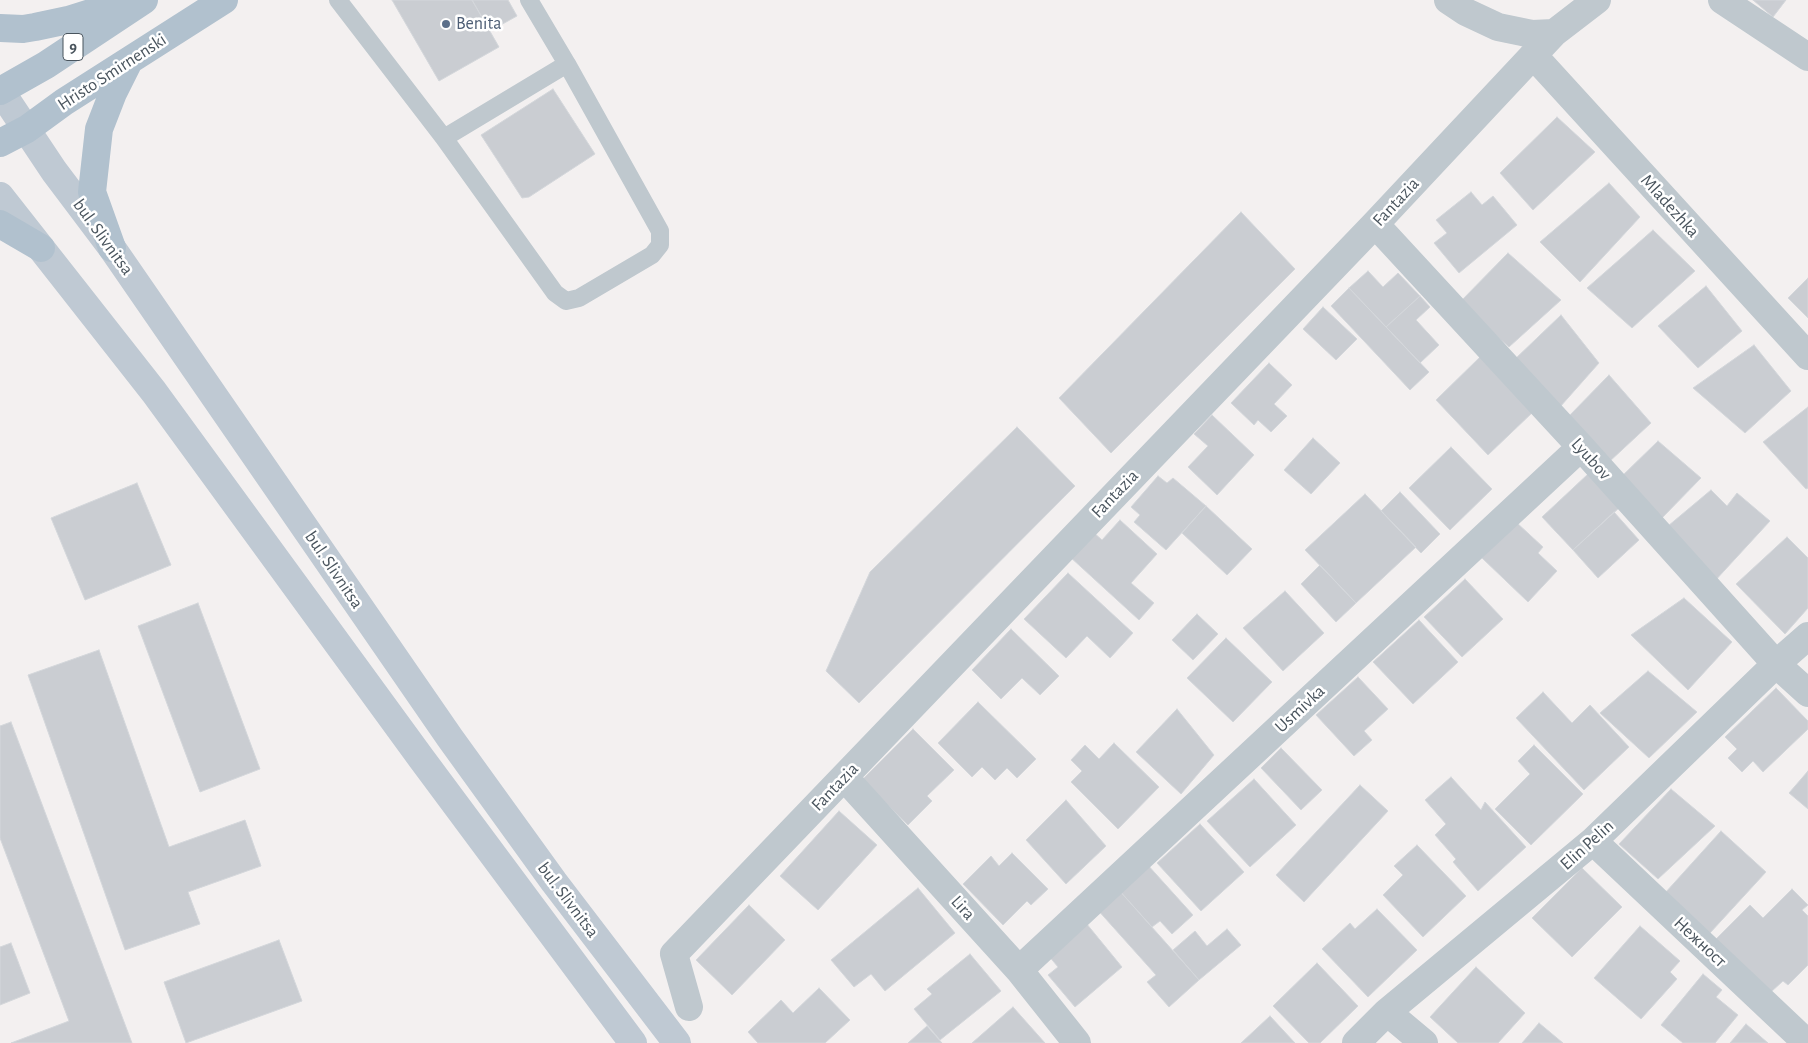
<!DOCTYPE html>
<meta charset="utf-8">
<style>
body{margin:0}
canvas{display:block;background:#f3f0f0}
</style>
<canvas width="1808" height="1043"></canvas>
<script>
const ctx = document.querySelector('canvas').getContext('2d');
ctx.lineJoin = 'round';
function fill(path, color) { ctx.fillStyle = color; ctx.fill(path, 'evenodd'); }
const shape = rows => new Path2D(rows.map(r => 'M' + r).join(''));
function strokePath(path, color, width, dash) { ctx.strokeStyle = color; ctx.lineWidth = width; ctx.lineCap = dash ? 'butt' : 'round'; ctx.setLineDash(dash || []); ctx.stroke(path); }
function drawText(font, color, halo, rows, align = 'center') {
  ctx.font = font + ' "Alegreya Sans",sans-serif'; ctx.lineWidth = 5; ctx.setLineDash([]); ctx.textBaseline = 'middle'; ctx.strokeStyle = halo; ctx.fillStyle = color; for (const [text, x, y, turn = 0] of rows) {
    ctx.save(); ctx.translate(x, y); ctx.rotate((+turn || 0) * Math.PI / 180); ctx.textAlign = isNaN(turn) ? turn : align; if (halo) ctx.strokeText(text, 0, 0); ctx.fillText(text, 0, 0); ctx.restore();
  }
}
const building = shape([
 [392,0,472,0,499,47,439,81,392,0],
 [472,0,508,0,517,16,490,31,472,0],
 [1753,0,1786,0,1773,17,1753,0],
 [553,89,595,154,529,197,522,198,481,135,553,89],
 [1557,117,1595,152,1533,210,1500,173,1557,117],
 [1609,183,1640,217,1580,282,1540,242,1609,183],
 [1471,192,1482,205,1493,196,1517,225,1459,273,1434,243,1447,233,1436,220,1471,192],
 [1241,212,1295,269,1111,453,1059,398,1241,212],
 [1653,230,1695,271,1632,328,1587,288,1653,230],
 [1508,253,1561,300,1509,347,1459,303,1508,253],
 [1368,271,1383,287,1398,273,1420,296,1386,327,1349,288,1368,271],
 [1808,278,1808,318,1788,298,1808,278],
 [1706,286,1742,331,1698,368,1658,326,1706,286],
 [1349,288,1429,372,1410,390,1331,306,1349,288],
 [1420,296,1430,307,1416,320,1439,345,1420,363,1386,327,1420,296],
 [1323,307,1357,339,1336,360,1303,329,1323,307],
 [1561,315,1599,363,1560,407,1514,360,1561,315],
 [1754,345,1791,391,1745,433,1693,388,1754,345],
 [1480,357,1533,412,1488,455,1436,400,1480,357],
 [1269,363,1292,385,1274,404,1287,416,1271,432,1258,420,1254,425,1231,403,1269,363],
 [1609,375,1651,423,1609,462,1568,417,1609,375],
 [1808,407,1808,488,1806,489,1763,442,1808,407],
 [1212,415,1254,455,1217,495,1188,467,1208,446,1194,434,1212,415],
 [1017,427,1075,486,859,703,826,671,870,572,1017,427],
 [1313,438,1340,463,1311,494,1284,470,1313,438],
 [1658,441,1701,478,1661,519,1621,477,1658,441],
 [1451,447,1492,489,1450,530,1409,488,1451,447],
 [1588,474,1619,508,1573,550,1542,517,1588,474],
 [1158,476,1167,483,1173,478,1206,506,1166,550,1134,522,1140,515,1131,507,1158,476],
 [137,483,171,565,85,600,51,518,137,483],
 [1711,490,1727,506,1737,493,1770,521,1713,583,1668,526,1711,490],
 [1400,492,1440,534,1421,553,1381,511,1400,492],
 [1365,494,1416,547,1356,603,1305,550,1365,494],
 [1206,506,1252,549,1227,575,1182,533,1206,506],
 [1614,512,1639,540,1598,578,1573,550,1614,512],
 [1120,520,1157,554,1131,583,1154,603,1139,620,1069,556,1092,531,1102,540,1120,520],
 [1516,522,1543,547,1538,553,1557,571,1528,602,1482,558,1516,522],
 [1787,537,1808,558,1808,608,1785,634,1736,584,1787,537],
 [1320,565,1356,603,1336,622,1301,584,1320,565],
 [1068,573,1133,633,1110,658,1087,636,1066,658,1024,619,1068,573],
 [1465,579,1503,619,1462,657,1424,617,1465,579],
 [1285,591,1324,633,1283,671,1243,628,1285,591],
 [1684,598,1732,642,1688,690,1631,635,1684,598],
 [198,603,260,769,200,792,138,626,198,603],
 [1197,614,1218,634,1193,660,1172,640,1197,614],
 [1419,620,1458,662,1413,704,1373,662,1419,620],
 [1011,629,1059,676,1040,695,1022,678,1001,699,972,670,1011,629],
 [1226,638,1272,682,1233,722,1187,678,1226,638],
 [99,650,169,847,245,820,261,866,188,892,200,924,125,950,28,675,99,650],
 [1648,671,1697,712,1649,758,1600,713,1648,671],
 [1358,677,1388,709,1364,731,1372,740,1354,756,1316,715,1358,677],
 [1776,688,1808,721,1808,729,1763,772,1753,761,1742,772,1728,758,1737,749,1725,737,1776,688],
 [1543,692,1572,723,1590,705,1629,747,1584,790,1516,718,1543,692],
 [978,702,1036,759,1017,778,1007,768,995,780,982,767,972,777,938,743,978,702],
 [1177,709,1214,755,1181,794,1136,752,1177,709],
 [11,722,132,1043,11,1043,69,1021,0,838,0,726,11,722],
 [913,729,954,770,927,796,932,801,908,825,862,780,913,729],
 [1114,743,1159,787,1118,829,1071,782,1082,771,1071,760,1085,745,1099,759,1114,743],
 [1534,745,1583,794,1531,845,1495,809,1530,774,1518,761,1534,745],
 [1281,748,1322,790,1301,810,1261,768,1281,748],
 [1808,771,1808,809,1789,793,1808,771],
 [1451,777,1481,810,1485,802,1526,847,1478,891,1453,862,1456,859,1435,835,1446,824,1425,800,1451,777],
 [1254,779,1296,825,1250,867,1207,821,1254,779],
 [1360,785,1388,811,1304,902,1276,875,1360,785],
 [1671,789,1715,826,1658,879,1619,844,1671,789],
 [1066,800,1106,846,1066,884,1026,840,1066,800],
 [839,811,877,845,818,910,780,876,839,811],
 [1200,824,1244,872,1201,911,1157,863,1200,824],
 [1721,831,1766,872,1710,933,1665,893,1721,831],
 [1417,845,1466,896,1423,937,1383,895,1403,875,1394,866,1417,845],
 [1012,853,1048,889,1031,905,1027,901,1003,925,963,884,991,856,999,866,1012,853],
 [1146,863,1193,915,1172,934,1160,921,1152,927,1118,889,1146,863],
 [1582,868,1622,907,1572,957,1532,918,1582,868],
 [918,888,955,933,885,991,871,974,854,987,831,960,918,888],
 [1118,889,1199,980,1169,1007,1147,982,1156,975,1096,908,1118,889],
 [1792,889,1808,905,1802,910,1808,916,1808,965,1788,985,1783,981,1771,992,1716,939,1750,905,1763,918,1792,889],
 [749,905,785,940,732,995,696,960,749,905],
 [1377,909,1417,950,1368,997,1322,949,1350,923,1355,929,1377,909],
 [1086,923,1122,967,1075,1007,1048,975,1058,967,1048,955,1086,923],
 [1640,926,1680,961,1670,972,1677,979,1641,1019,1594,978,1640,926],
 [1227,929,1241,945,1199,980,1173,950,1195,931,1207,946,1227,929],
 [279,940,302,1001,186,1043,164,982,279,940],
 [11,943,30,993,0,1005,0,947,11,943],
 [970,954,1001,991,940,1040,914,1009,932,994,927,989,970,954],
 [1317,963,1358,1006,1320,1043,1309,1043,1273,1006,1317,963],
 [1476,967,1525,1013,1498,1043,1458,1043,1430,1017,1476,967],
 [1703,974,1722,990,1716,997,1738,1015,1715,1043,1683,1043,1661,1025,1703,974],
 [819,988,850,1020,825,1043,758,1043,748,1032,781,1000,793,1013,819,988],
 [1013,1007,1045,1043,972,1043,1013,1007],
 [1270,1016,1295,1043,1241,1043,1270,1016],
 [1539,1023,1563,1043,1522,1043,1539,1023],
 [1746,1024,1768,1043,1730,1043,1746,1024],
 [927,1026,942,1043,908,1043,927,1026]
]);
const service = shape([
 [338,0,444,138,555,293,566,301,579,298,652,255,660,245,660,231,567,64,529,0],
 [444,138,567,64]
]);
const minor = shape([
 [1448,0,1466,12,1498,27,1532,34,1554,33,1597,0],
 [1722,0,1808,57],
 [1533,55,1808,356],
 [1375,224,1581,447,1776,664,1808,693],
 [844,777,1019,970,1077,1043],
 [1593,841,1807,1043],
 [1019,970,1581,447],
 [689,1007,674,954,1375,224,1554,33],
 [1387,1012,1424,1043],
 [1356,1043,1387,1012,1593,841,1776,664,1808,636]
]);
const secondary = shape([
 [0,90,54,171,112,248,450,738,554,882,677,1043],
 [0,196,154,392,421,758,633,1043]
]);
const primary = shape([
 [0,28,23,29,35,27,68,20,126,2],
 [0,91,46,65,144,0],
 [0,143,27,129,64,102,224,0],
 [0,224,41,248],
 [112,248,92,192,99,129,113,93,129,61]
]);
const markers = [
 [446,24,5,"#5c6f8a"]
];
const shields = [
 [73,47,20]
];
const shieldNames = [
 ["9",73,47]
];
const serviceNames = [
 ["Benita",456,24]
];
const streetNames = [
 ["Hristo Smirnenski",112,72,-33],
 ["Fantazia",1396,202,-47],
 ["Mladezhka",1670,206,48],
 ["bul. Slivnitsa",103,237,54],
 ["Lyubov",1591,459,48],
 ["Fantazia",1115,494,-46],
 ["bul. Slivnitsa",334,570,56],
 ["Usmivka",1300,709,-43],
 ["Fantazia",835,787,-46],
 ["Elin Pelin",1587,845,-42],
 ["bul. Slivnitsa",568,900,53],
 ["Lira",963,908,48],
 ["Нежност",1700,942,43]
];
fill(building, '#cacdd2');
strokePath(building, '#d4d7db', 1);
strokePath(service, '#bfc8ce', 18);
strokePath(minor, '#bfc8ce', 28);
strokePath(secondary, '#bfc9d3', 28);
strokePath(primary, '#b1c1ce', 28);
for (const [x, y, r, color] of markers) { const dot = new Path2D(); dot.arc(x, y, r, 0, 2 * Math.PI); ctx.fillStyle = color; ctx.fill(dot); strokePath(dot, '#fff', 2); }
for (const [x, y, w] of shields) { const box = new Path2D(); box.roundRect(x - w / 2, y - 13.5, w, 27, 4); ctx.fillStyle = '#fff'; ctx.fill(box); strokePath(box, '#49545d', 1); }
drawText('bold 16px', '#49545d', null, shieldNames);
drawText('18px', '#4e5e75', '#fff', serviceNames, 'left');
drawText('18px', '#49545d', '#fff', streetNames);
</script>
